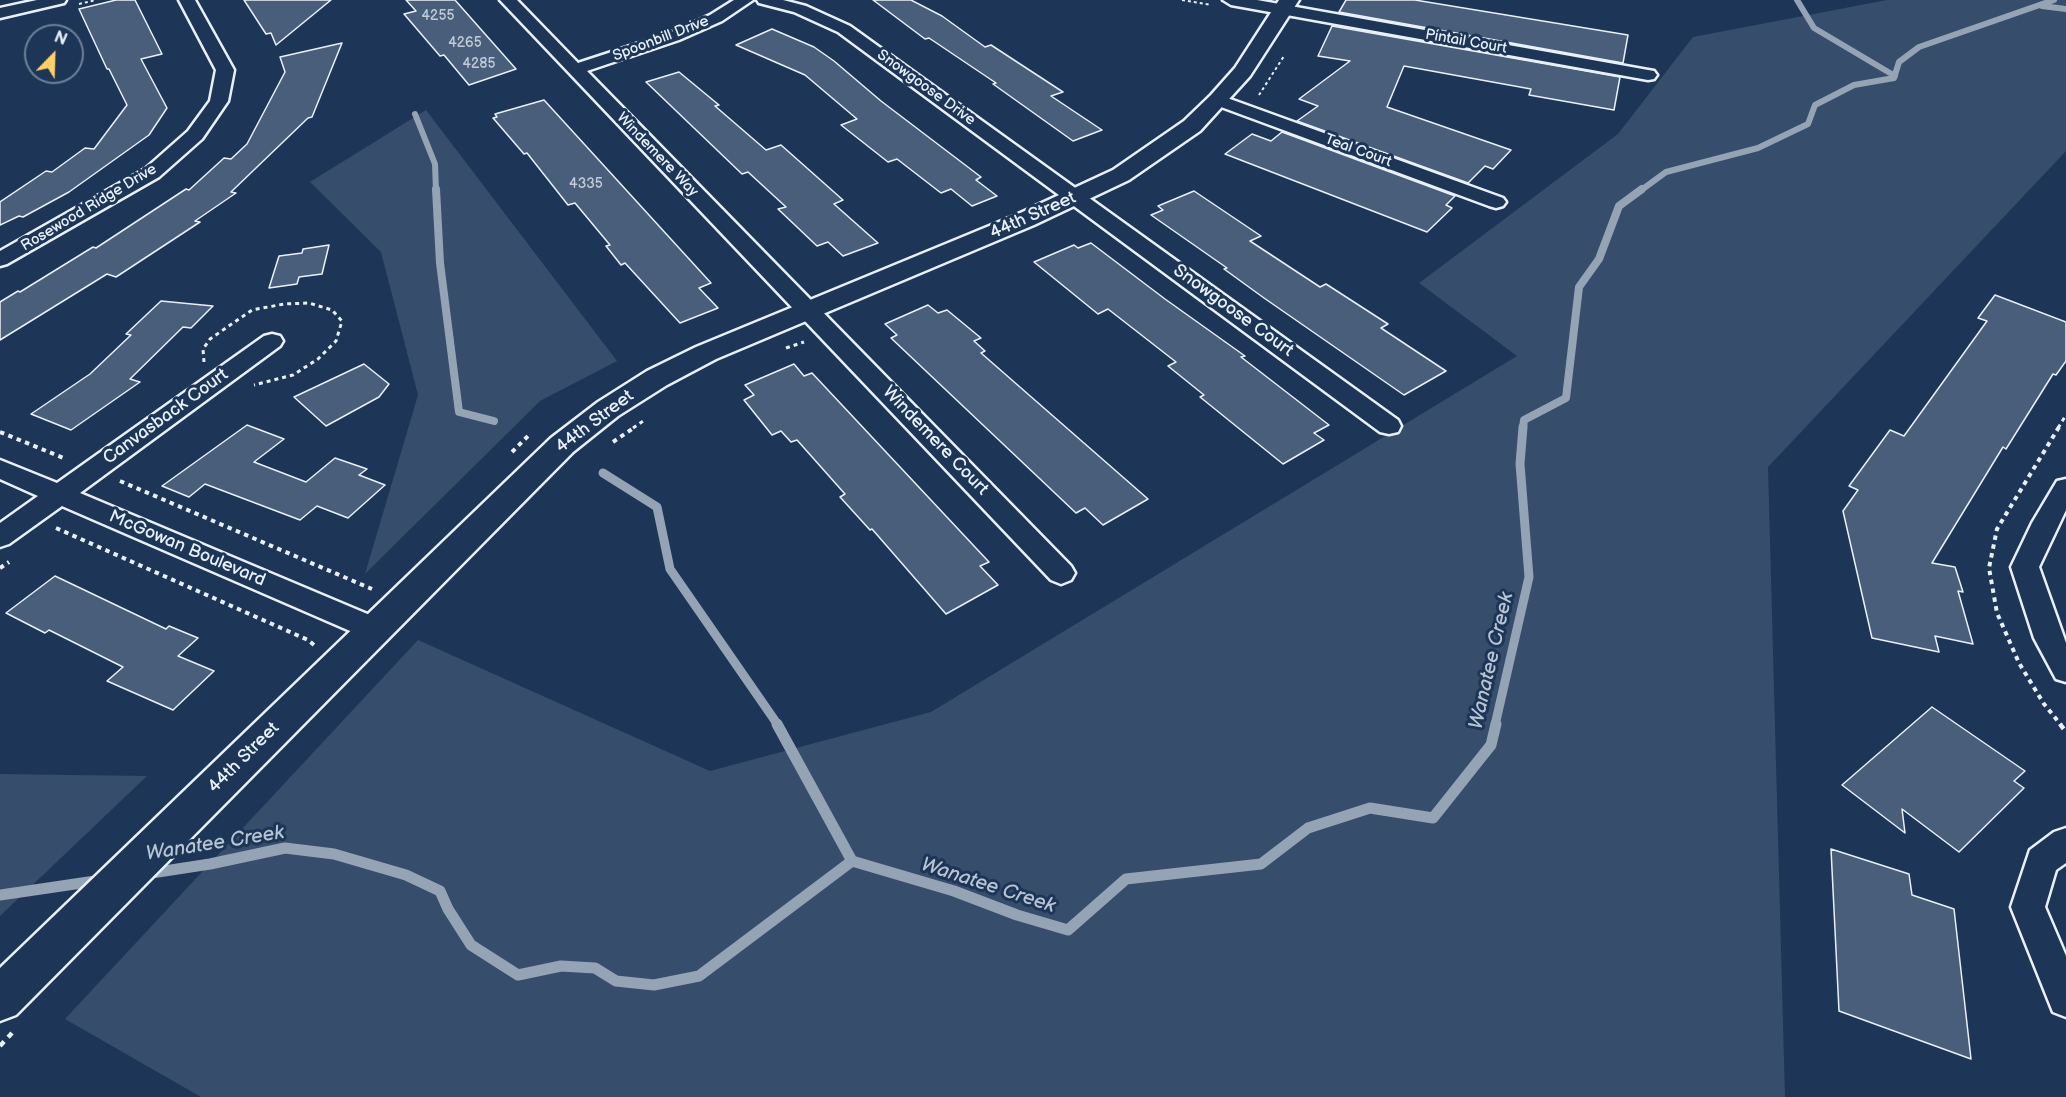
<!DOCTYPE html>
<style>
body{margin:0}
#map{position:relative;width:2066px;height:1097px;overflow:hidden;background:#1d3557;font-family:"Balsamiq Sans",sans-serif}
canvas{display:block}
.north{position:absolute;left:24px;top:24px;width:60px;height:60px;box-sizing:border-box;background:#1d3557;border:2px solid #6e8097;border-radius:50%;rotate:23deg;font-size:16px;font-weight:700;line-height:24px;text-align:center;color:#e8f1f8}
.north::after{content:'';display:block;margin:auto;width:21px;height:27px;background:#ffd166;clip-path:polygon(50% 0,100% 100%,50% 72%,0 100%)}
</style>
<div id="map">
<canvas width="2066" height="1097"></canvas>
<div class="north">N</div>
</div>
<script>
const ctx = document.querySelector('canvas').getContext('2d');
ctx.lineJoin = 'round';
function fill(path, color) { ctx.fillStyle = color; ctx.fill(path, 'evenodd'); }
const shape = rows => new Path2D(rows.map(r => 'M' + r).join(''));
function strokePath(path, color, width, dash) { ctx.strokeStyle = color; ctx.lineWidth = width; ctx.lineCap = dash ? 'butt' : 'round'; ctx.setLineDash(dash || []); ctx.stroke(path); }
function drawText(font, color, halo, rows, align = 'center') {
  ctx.font = font + ' "Balsamiq Sans",sans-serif'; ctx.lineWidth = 6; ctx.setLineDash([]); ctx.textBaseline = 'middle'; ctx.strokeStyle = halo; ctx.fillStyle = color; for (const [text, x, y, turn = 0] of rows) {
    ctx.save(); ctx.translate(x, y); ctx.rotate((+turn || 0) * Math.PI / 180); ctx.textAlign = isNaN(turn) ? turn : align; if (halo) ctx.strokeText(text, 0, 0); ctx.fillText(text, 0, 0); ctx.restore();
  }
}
const green = shape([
 [1887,0,2066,0,2066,151,1768,467,1785,1097,201,1097,65,1019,418,640,710,771,931,712,1517,356,1419,283,1618,134,1693,37],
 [426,110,617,361,540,401,365,574,418,395,381,252,310,182],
 [0,774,147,776,0,916]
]);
const streamFar3 = shape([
 [1797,0,1814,28,1895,76],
 [2042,6,2066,9],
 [415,114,435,164,436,191],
 [1640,191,1666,172,1758,148,1808,124,1815,105,1854,85,1894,78,1899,62,1919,47,2054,0]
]);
const streamFar2 = shape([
 [436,189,440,263,459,412,494,421],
 [1523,428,1524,420,1566,398,1579,287,1599,259,1619,206,1642,189]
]);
const streamFar1 = shape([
 [603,473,657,507,670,569,778,725],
 [1495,725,1529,577,1520,464,1523,427]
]);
const stream = shape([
 [777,724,852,861],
 [145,874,210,864,285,848,334,854,406,875,440,891,448,909,471,945,518,975,561,966,595,968,616,981,654,985,699,976,852,861,954,891,1017,915,1068,930,1126,879,1261,864,1308,828,1370,808,1433,818,1491,745,1496,724],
 [0,895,102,880]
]);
const building = shape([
 [116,0,135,0,162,54,141,59,167,108,149,135,69,192,23,217,19,216,0,225,0,202,46,171,52,172,85,148,94,149,127,105,109,69,107,69,79,9,116,0],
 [244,0,331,0,276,45,271,33,266,34,244,0],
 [406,0,455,0,516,69,469,85,444,55,440,56,404,14,416,11,406,0],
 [873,0,911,0,942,16,985,47,991,45,1063,92,1051,96,1102,130,1073,141,993,84,996,83,929,38,925,39,873,0],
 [1346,0,1415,0,1628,35,1623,63,1339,12,1346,0],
 [1332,26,1620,77,1614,110,1529,95,1531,89,1404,66,1387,107,1511,150,1493,169,1485,166,1468,183,1297,121,1318,106,1299,99,1350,61,1318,56,1332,26],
 [772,29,814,47,834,61,881,101,981,177,976,180,997,196,972,206,951,189,941,193,897,159,888,162,841,125,857,119,805,75,736,45,772,29],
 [342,43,312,117,308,118,231,192,236,193,195,221,200,222,116,277,107,274,0,340,0,302,18,291,20,292,93,247,96,248,186,189,189,190,224,158,231,159,247,144,285,72,280,57,342,43],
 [679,72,719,105,715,106,766,150,781,145,843,200,834,204,878,243,843,256,828,242,817,246,778,209,786,207,748,172,742,174,646,82,679,72],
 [544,100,711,283,699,288,718,308,680,323,625,263,621,265,606,246,610,245,575,203,568,205,527,153,524,154,493,118,497,117,495,114,544,100],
 [1282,132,1455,196,1446,205,1452,208,1427,232,1225,154,1252,134,1271,141,1282,132],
 [1194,191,1261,236,1250,241,1320,287,1326,284,1388,324,1381,328,1446,371,1404,395,1264,298,1224,269,1227,268,1151,215,1163,210,1158,206,1194,191],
 [1091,243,1165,299,1245,356,1241,357,1329,425,1314,433,1324,440,1283,464,1200,397,1204,395,1168,366,1176,362,1108,309,1098,314,1034,262,1074,245,1078,248,1091,243],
 [329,245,322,274,299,277,297,284,269,288,279,256,302,253,303,249,329,245],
 [1995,295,2066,322,2066,361,2056,375,2053,374,2006,449,2003,447,1932,563,1955,567,1963,592,1958,591,1973,644,1935,636,1939,652,1872,638,1843,511,1858,490,1849,486,1890,430,1904,436,1987,321,1978,318,1995,295],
 [161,301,213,306,191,328,183,327,130,379,140,382,71,430,31,414,90,374,131,335,126,334,161,301],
 [928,305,938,313,947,310,981,338,974,341,985,351,981,353,1148,499,1103,525,1085,508,1076,513,891,338,897,335,885,324,928,305],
 [364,364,389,384,379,397,326,426,294,397,364,364],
 [794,364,804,376,812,373,989,562,980,566,998,585,946,614,872,529,870,530,840,497,845,494,797,440,791,442,781,431,772,435,744,400,754,395,745,385,794,364],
 [247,425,284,439,254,462,306,482,335,458,367,469,359,475,385,485,348,518,317,506,300,520,205,484,189,497,162,486,247,425],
 [55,576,166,629,169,626,198,638,178,656,214,671,173,710,107,681,123,667,49,630,45,633,6,613,55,576],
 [1932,707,2025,771,2014,781,2024,788,1959,852,1902,809,1905,833,1842,785,1932,707],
 [1831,849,1909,874,1912,895,1954,909,1971,1059,1839,1011,1831,849]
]);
const pathFar3 = shape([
 [1182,0,1211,5],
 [79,4,96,0],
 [1259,95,1284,56]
]);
const pathFar2 = shape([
 [786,348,804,342],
 [204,362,203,349,210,339,252,310,284,304,309,303,332,310,342,321,336,341,318,359,293,375,254,385],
 [633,428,646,419],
 [2058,428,2066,415]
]);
const pathFar1 = shape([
 [2059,427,1997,529,1989,568,1997,613,2019,663,2044,704,2061,725],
 [0,432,66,459],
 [613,442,635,427],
 [512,452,530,434],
 [120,481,372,589],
 [56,528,308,640,314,645],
 [0,568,9,562]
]);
const path = shape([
 [2060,724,2066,732],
 [0,1046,12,1033]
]);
const street = shape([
 [37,0,66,0,64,3,0,18,0,8,37,0],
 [179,0,195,0,234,70,228,101,202,139,159,177,7,264,0,266,0,251,145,169,188,131,210,101,216,70,179,0],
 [500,0,517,0,578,63,667,34,710,15,734,0,753,0,722,21,679,40,587,71,1071,566,1075,573,1071,580,1061,584,1051,580,500,0],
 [757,0,783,0,806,6,850,26,1398,420,1401,426,1398,432,1389,434,1380,432,838,32,794,12,759,3,757,0],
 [1223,0,1257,0,1648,70,1654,71,1657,75,1654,79,1648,80,1231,5,1223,0],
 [1219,95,1503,198,1506,202,1503,206,1496,208,1489,206,1213,104,1210,100,1213,96,1219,95],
 [272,334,280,336,283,341,280,346,80,493,384,621,388,629,384,637,374,640,364,637,62,506,9,544,0,547,0,523,38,496,0,479,0,460,57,483,264,336,272,334],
 [2066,479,2066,510,2039,567,2066,643,2066,682,2056,679,2034,638,2011,567,2032,523,2057,481,2066,479],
 [2066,828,2066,863,2056,870,2045,907,2066,956,2066,1017,2053,1012,2011,907,2030,850,2054,832,2066,828]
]);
const secondary = shape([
 [1279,0,1299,0,1250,76,1200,131,1129,180,1034,225,716,359,667,385,618,416,573,452,16,1015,0,1021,0,968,551,438,598,402,647,371,696,347,1016,215,1113,170,1184,121,1211,95,1235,68,1279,0]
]);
const farNumbernames = [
 ["4255",438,16],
 ["4265",465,43],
 ["4285",479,64],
 ["4335",586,184]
];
const farStreetnames = [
 ["Spoonbill Drive",661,39,-21],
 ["Pintail Court",1466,42,10],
 ["Snowgoose Drive",926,88,36],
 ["Teal Court",1358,151,20],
 ["Windemere Way",657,155,46],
 ["Rosewood Ridge Drive",89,208,-31]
];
const streetNames = [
 ["44th Street",1033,216,-24],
 ["Snowgoose Court",1233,311,36],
 ["Canvasback Court",166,417,-36],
 ["44th Street",595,422,-37],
 ["Windemere Court",935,441,46],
 ["McGowan Boulevard",187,549,23],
 ["44th Street",244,758,-45]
];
const waterNames = [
 ["Wanatee Creek",1492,661,-77],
 ["Wanatee Creek",215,844,-9],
 ["Wanatee Creek",988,886,18]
];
fill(green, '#374d6c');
strokePath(streamFar3, '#95a4b5', 6);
strokePath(streamFar2, '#95a4b5', 8);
strokePath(streamFar1, '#95a4b5', 9);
strokePath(stream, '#95a4b5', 11);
fill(building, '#495e7a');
strokePath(building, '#e8f1f8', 1.5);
strokePath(street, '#e8f1f8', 5);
strokePath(secondary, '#e8f1f8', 5);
strokePath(pathFar3, '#e8f1f8', 2, [3, 3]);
strokePath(pathFar2, '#e8f1f8', 3, [4, 4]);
strokePath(pathFar1, '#e8f1f8', 4, [4.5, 4.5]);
strokePath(path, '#e8f1f8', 4.5, [6, 6]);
fill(street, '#1d3557');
fill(secondary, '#1d3557');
drawText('14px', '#c0ccd8', null, farNumbernames);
drawText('15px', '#e8f1f8', '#1d3557', farStreetnames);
drawText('18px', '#e8f1f8', '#1d3557', streetNames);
drawText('italic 20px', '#b7c4d1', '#1d3557', waterNames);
</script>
